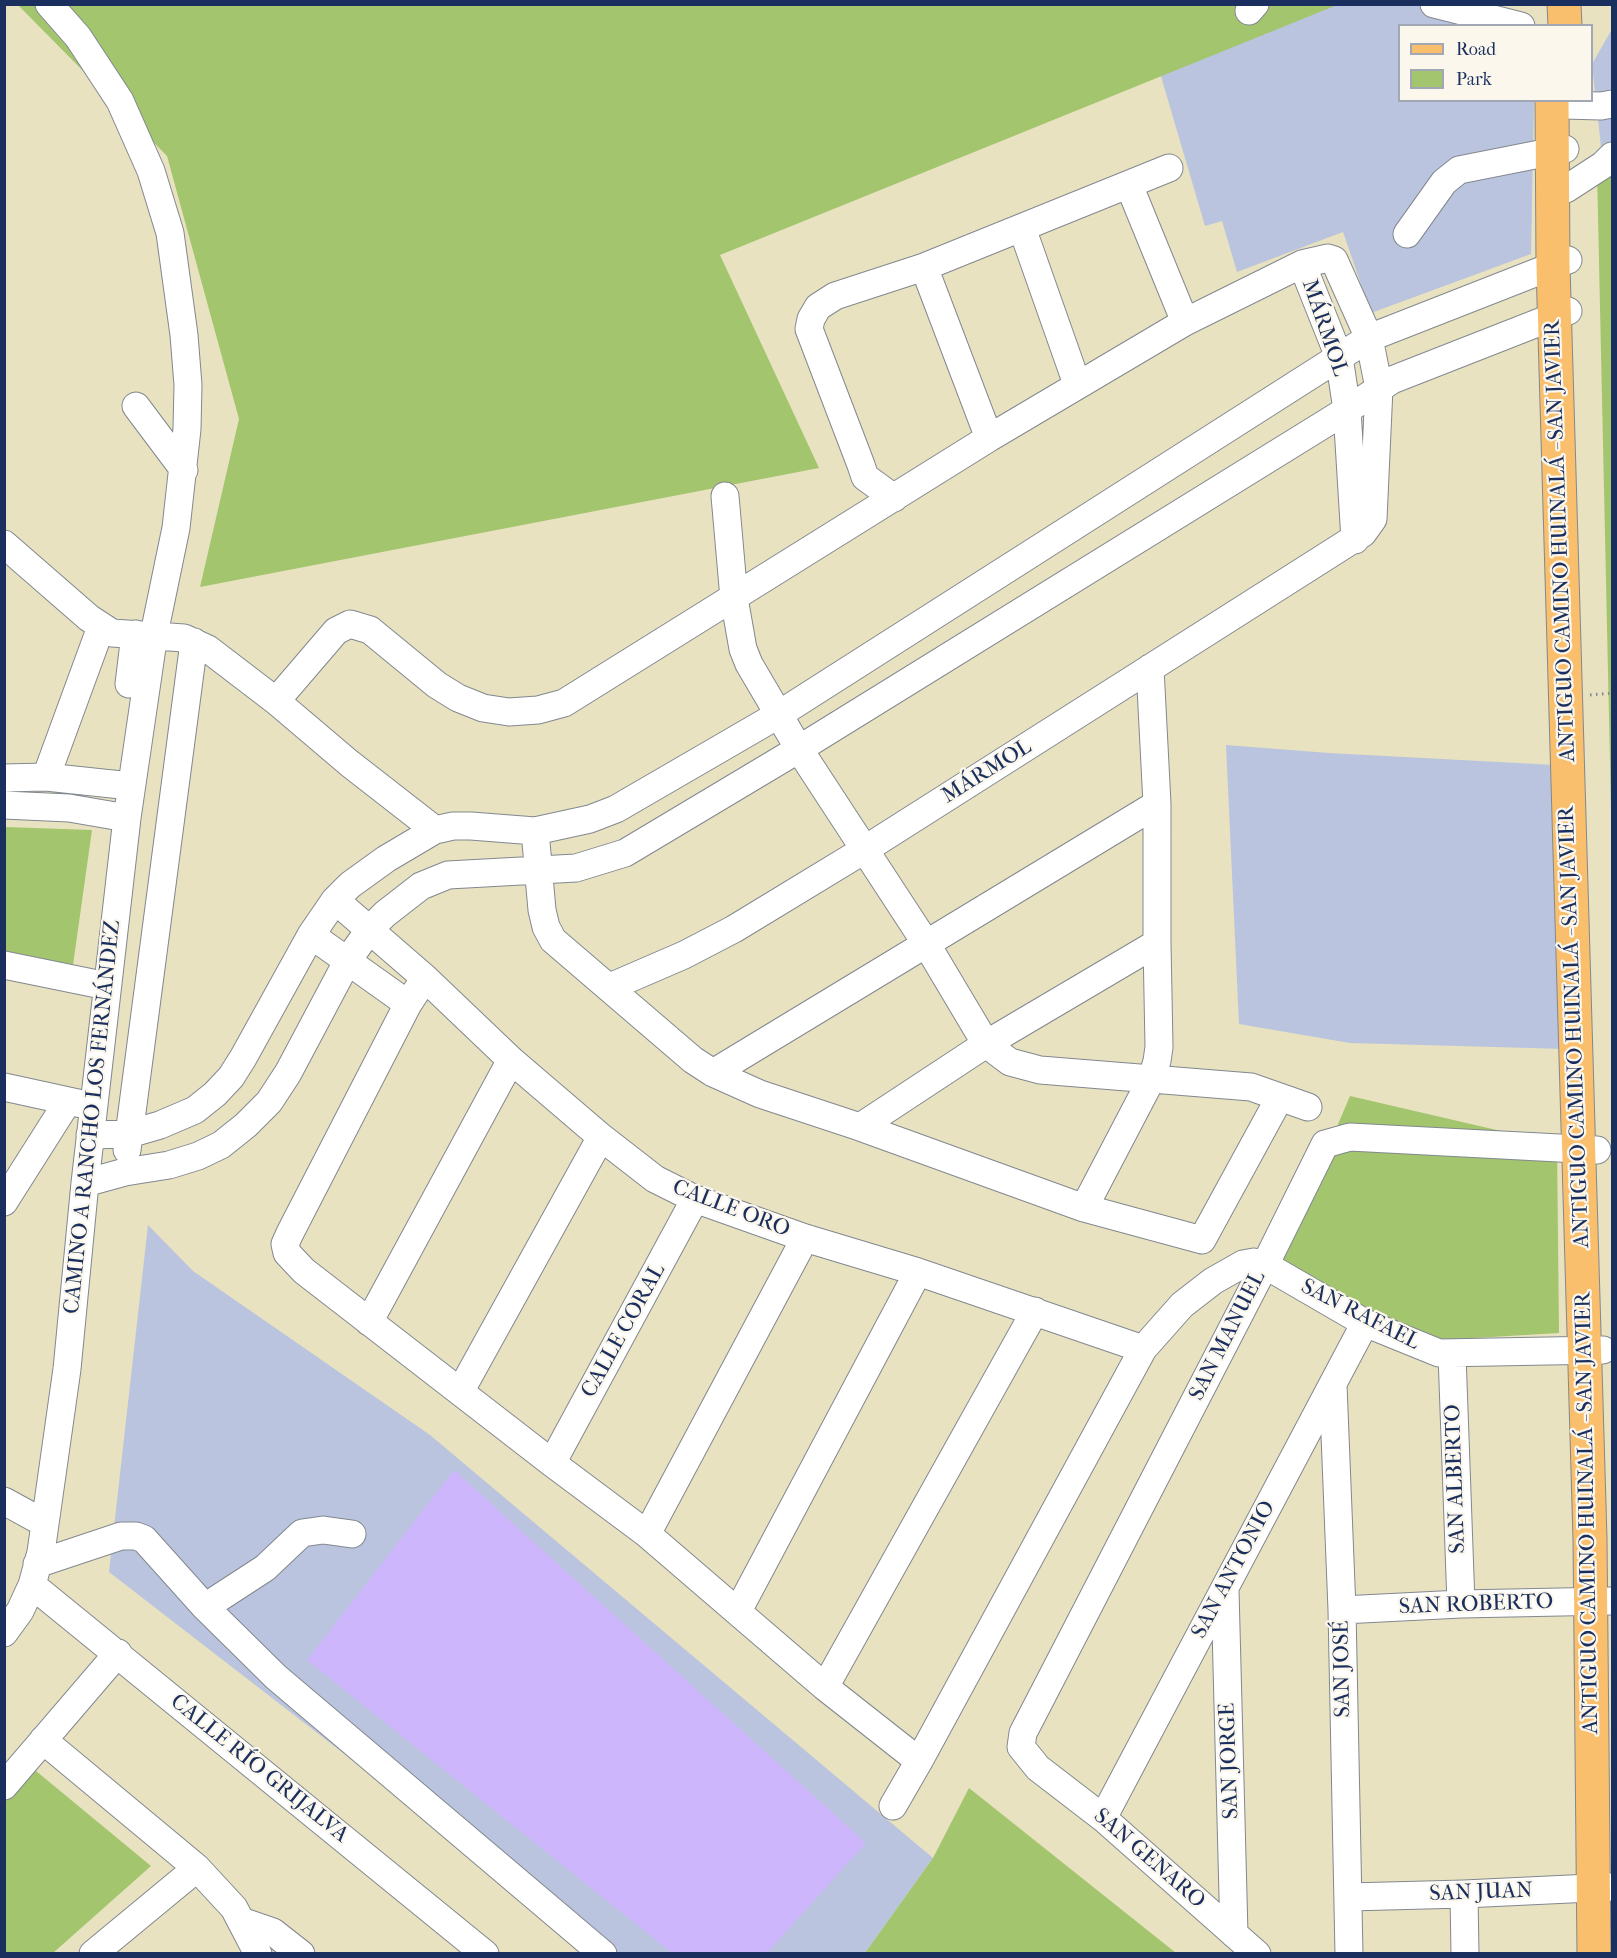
<!DOCTYPE html>
<meta charset="utf-8">
<style>
body{margin:0}
#map{position:relative;width:1617px;height:1958px;overflow:hidden;background:#e8e2c0;font-family:"IM FELL French Canon",serif}
canvas{display:block}
.frame{position:absolute;inset:0;border:6px solid #1b2f5e;pointer-events:none}
.legend{position:absolute;left:1398px;top:24px;width:195px;height:78px;box-sizing:border-box;background:#fbf7ec;border:2px solid #a1a7b3;margin:0;padding:8px 10px;list-style:none;font-size:18px;color:#1b2f5e}
.legend li{display:flex;align-items:center;gap:12px;height:30px}
.legend b{width:30px;border:2px solid #a1a7b3}
</style>
<div id="map">
<canvas width="1617" height="1958"></canvas>
<div class="frame"></div>
<ul class="legend">
<li><b style="height:8px;background:#f9bf6c"></b>Road</li>
<li><b style="height:16px;background:#a3c56e"></b>Park</li>
</ul>
</div>
<script>
const ctx = document.querySelector('canvas').getContext('2d');
ctx.lineJoin = 'round';
function fill(path, color) { ctx.fillStyle = color; ctx.fill(path, 'evenodd'); }
const shape = rows => new Path2D(rows.map(r => 'M' + r).join(''));
function strokePath(path, color, width, dash) { ctx.strokeStyle = color; ctx.lineWidth = width; ctx.lineCap = dash ? 'butt' : 'round'; ctx.setLineDash(dash || []); ctx.stroke(path); }
function drawText(font, color, halo, rows, align = 'center') {
  ctx.font = font + ' "IM FELL French Canon",serif'; ctx.lineWidth = 4.5; ctx.setLineDash([]); ctx.textBaseline = 'middle'; ctx.strokeStyle = halo; ctx.fillStyle = color; for (const [text, x, y, turn = 0] of rows) {
    ctx.save(); ctx.translate(x, y); ctx.rotate((+turn || 0) * Math.PI / 180); ctx.textAlign = isNaN(turn) ? turn : align; if (halo) ctx.strokeText(text, 0, 0); ctx.fillText(text, 0, 0); ctx.restore();
  }
}
const industrial = shape([
 [1140,5,1462,5,1525,25,1400,26,1400,100,1534,101,1531,254,1371,313,1343,232,1237,272,1222,221,1205,226],
 [1612,29,1612,157,1603,165,1592,64],
 [1226,745,1329,753,1555,765,1566,1049,1350,1043,1239,1024],
 [148,1225,193,1271,430,1435,933,1858,865,1953,602,1953,109,1572]
]);
const green = shape([
 [18,5,1337,5,720,255,819,468,200,587,239,419,167,156],
 [1612,158,1612,855,1597,170],
 [5,827,92,830,73,965,5,951],
 [1350,1096,1557,1144,1559,1333,1423,1341,1281,1258],
 [30,1766,151,1866,53,1953,5,1954,5,1794],
 [969,1788,1176,1953,865,1953,933,1858]
]);
const building = shape([
 [454,1470,866,1843,767,1953,672,1953,307,1660]
]);
const path = shape([
 [1590,695,1612,693]
]);
const minor = shape([
 [1434,4,1521,26],
 [1249,11,1255,4],
 [1564,105,1601,106,1612,104],
 [1129,185,1185,322],
 [1566,189,1603,165,1612,156],
 [1022,228,1077,384],
 [1407,234,1444,182,1459,170,1565,149],
 [1302,264,1339,357,1347,410,1355,540],
 [924,267,989,438],
 [136,406,184,470],
 [725,496,734,598,743,649,749,664,799,749,927,945,986,1044,1010,1062,1040,1070,1251,1087,1308,1107],
 [894,498,865,477,861,465,809,329,811,319,818,307,835,296,924,267,1169,168],
 [4,544,89,618,112,633,184,638,208,649,276,701,349,763,435,830],
 [129,684,135,634],
 [276,701,336,631,350,624,370,630,437,685,458,698,483,708,509,712,538,710,564,703,989,438,1185,322,1302,264,1328,258,1334,260,1369,338,1379,388,1373,519,1363,533,864,850,734,929,684,955,610,987],
 [46,777,101,627],
 [4,778,46,777,131,786],
 [4,805,69,808,127,818],
 [535,831,542,910,546,927,553,940,693,1060,713,1073,760,1094,860,1127,1084,1208,1202,1240,1280,1097],
 [335,900,425,978,511,1060,601,1137,655,1179,695,1199,805,1238,918,1272,1143,1349],
 [311,935,408,1004],
 [4,965,107,986],
 [425,978,408,1004,290,1233,285,1244,287,1253,304,1271,552,1463,647,1534,825,1687,919,1761],
 [713,1073,1157,804],
 [4,1087,82,1104],
 [860,1127,986,1044,1157,943],
 [90,1135,129,1134,160,1125,195,1110,215,1094,231,1077,243,1058,311,935,335,900,350,885,386,859,435,830,453,826,471,826,535,831,590,819,616,809,778,715,1369,338,1568,260],
 [127,1150,194,642],
 [85,1183,125,1172,169,1165,198,1156,221,1145,246,1125,269,1102,288,1073,348,960,370,929,385,914,421,886,448,875,576,868,625,853,799,749,1347,410,1392,380,1568,311],
 [4,1202,68,1101],
 [1084,1208,1152,1078,1157,1061,1159,1047,1157,943,1157,804,1150,668],
 [369,1322,511,1060],
 [1452,1354,1461,1604],
 [1333,1385,1342,1610,1349,1954],
 [460,1392,601,1137],
 [552,1463,695,1199],
 [4,1501,44,1523],
 [647,1534,805,1238],
 [37,1564,121,1536,136,1536,144,1539,205,1607,276,1677,603,1954],
 [32,1585,485,1954],
 [1225,1590,1234,1934],
 [205,1607,265,1568,302,1533,323,1530,352,1534],
 [1342,1610,1461,1604,1611,1601],
 [738,1611,918,1272],
 [4,1633,20,1611,32,1585,41,1552,67,1369,85,1183,127,818,154,634,176,528,187,429,188,385,184,335,170,233,151,171,120,101,78,37,49,4],
 [825,1687,1035,1311],
 [43,1740,197,1868,234,1908,258,1954],
 [4,1786,118,1653],
 [893,1806,919,1761,1143,1349,1182,1305,1213,1281,1243,1264,1254,1262,1265,1265,1365,1323,1439,1353,1603,1350],
 [1103,1818,1365,1323],
 [1464,1894,1465,1954],
 [1349,1897,1464,1894,1612,1887],
 [241,1921,273,1932,301,1954],
 [93,1954,197,1868],
 [1257,1954,1103,1818,1038,1768,1021,1747,1023,1733,1265,1265,1325,1144,1350,1137,1597,1150]
]);
const major = shape([
 [1564,4,1565,26],
 [1552,100,1553,266,1590,1539,1594,1954]
]);
const streetNames = [
 ["MÁRMOL",1324,328,71],
 ["ANTIGUO CAMINO HUINALÁ - SAN JAVIER",1561,541,-92],
 ["MÁRMOL",987,772,-32],
 ["ANTIGUO CAMINO HUINALÁ - SAN JAVIER",1575,1027,-92],
 ["CAMINO A RANCHO LOS FERNÁNDEZ",93,1117,-84],
 ["CALLE ORO",731,1209,21],
 ["SAN RAFAEL",1360,1315,27],
 ["CALLE CORAL",624,1331,-61],
 ["SAN MANUEL",1228,1336,-63],
 ["SAN ALBERTO",1456,1479,-92],
 ["ANTIGUO CAMINO HUINALÁ - SAN JAVIER",1588,1513,-91],
 ["SAN ANTONIO",1234,1570,-62],
 ["SAN ROBERTO",1476,1605,-2],
 ["SAN JOSÉ",1343,1669,-91],
 ["SAN JORGE",1230,1761,-92],
 ["CALLE RÍO GRIJALVA",259,1769,39],
 ["SAN GENARO",1149,1859,41],
 ["SAN JUAN",1481,1893,-2]
];
fill(industrial, '#bac4de');
fill(green, '#a3c56e');
fill(building, '#cdb6fb');
strokePath(minor, '#82888f', 29);
strokePath(major, '#82888f', 35);
strokePath(path, '#82888f', 3, [1.5, 4.5]);
strokePath(minor, '#fff', 27);
strokePath(major, '#f9bf6c', 33);
drawText('22px', '#1b2f5e', '#fbf7ec', streetNames);
</script>
